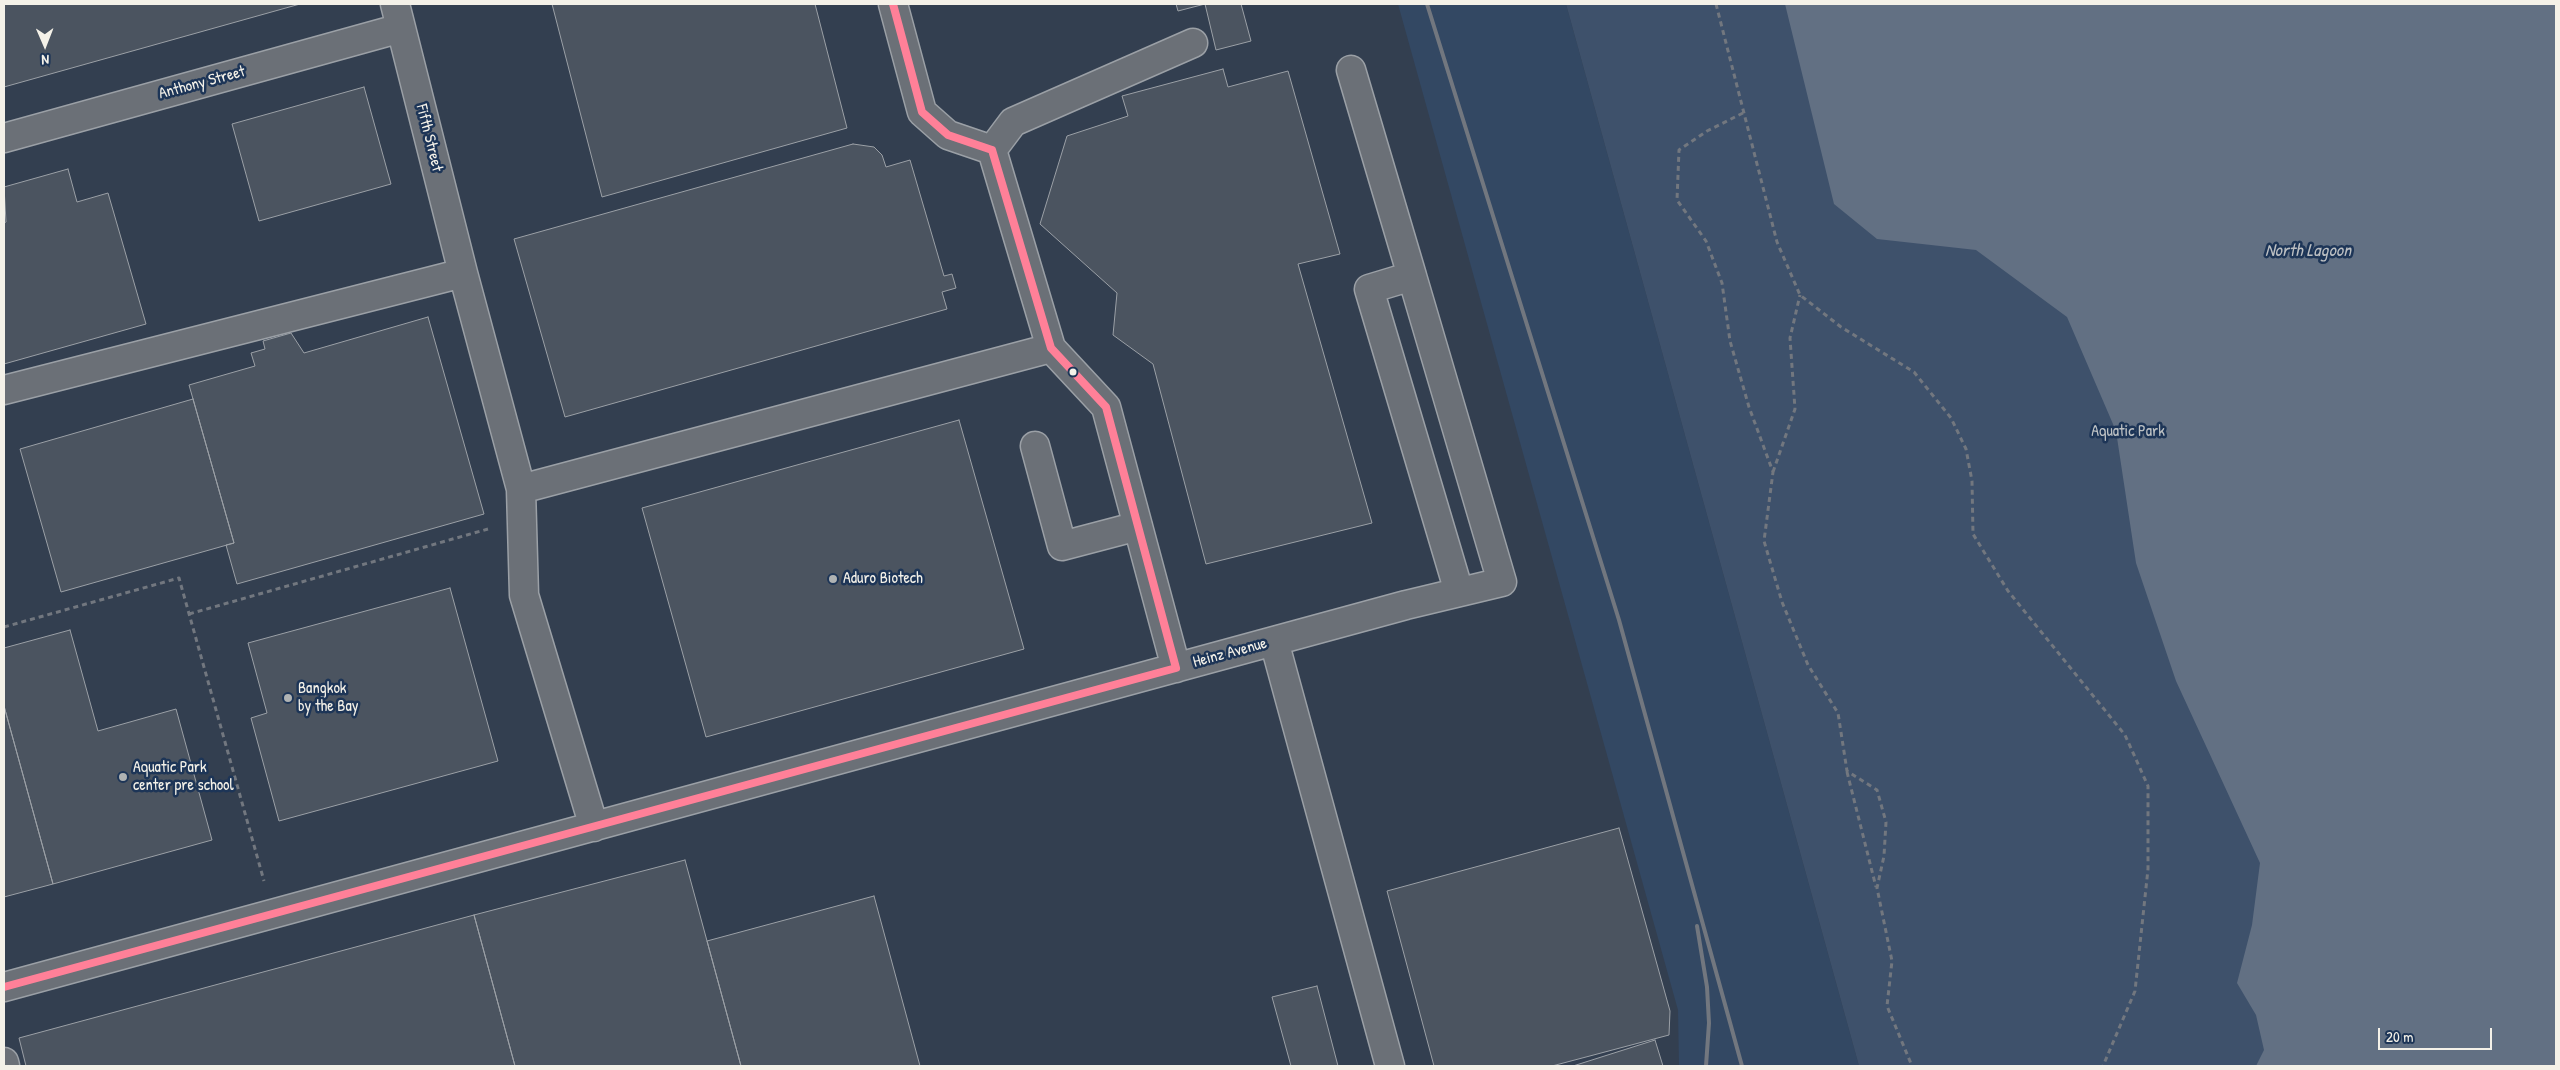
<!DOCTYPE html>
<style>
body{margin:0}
#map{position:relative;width:2560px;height:1070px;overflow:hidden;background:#333f50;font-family:"Patrick Hand",sans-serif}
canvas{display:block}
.frame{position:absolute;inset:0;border:5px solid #f4f1e8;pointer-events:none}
.north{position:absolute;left:20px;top:20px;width:50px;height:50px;-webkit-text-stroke:4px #1d3557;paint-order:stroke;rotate:179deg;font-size:14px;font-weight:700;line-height:20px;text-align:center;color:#f4f1e8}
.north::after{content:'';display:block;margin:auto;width:18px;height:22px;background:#f4f1e8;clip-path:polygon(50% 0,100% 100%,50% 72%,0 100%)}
.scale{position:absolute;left:2378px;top:1028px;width:114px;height:22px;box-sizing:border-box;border:2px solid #f4f1e8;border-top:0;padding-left:6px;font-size:15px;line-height:18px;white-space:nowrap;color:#f4f1e8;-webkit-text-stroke:4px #1d3557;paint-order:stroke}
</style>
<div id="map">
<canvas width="2560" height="1070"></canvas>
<div class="frame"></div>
<div class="north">N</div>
<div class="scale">20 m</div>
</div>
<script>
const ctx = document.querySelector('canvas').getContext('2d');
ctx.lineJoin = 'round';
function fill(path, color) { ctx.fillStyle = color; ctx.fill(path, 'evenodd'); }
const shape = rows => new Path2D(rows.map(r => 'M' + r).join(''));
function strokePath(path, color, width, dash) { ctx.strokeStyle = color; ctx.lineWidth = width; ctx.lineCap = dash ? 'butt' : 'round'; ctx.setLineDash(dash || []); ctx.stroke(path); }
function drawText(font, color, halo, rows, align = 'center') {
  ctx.font = font + ' "Patrick Hand",sans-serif'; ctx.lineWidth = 5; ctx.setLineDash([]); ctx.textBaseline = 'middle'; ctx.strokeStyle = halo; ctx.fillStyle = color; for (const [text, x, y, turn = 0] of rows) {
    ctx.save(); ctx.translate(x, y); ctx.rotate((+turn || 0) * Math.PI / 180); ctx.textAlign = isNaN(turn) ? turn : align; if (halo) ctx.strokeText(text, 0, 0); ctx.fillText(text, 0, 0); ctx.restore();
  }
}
const built = shape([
 [1398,4,1566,4,1859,1066,1679,1066,1678,1010]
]);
const green = shape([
 [1566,4,2556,4,2556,1066,1859,1066]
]);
const water = shape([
 [1785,4,2556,4,2556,1066,2256,1066,2264,1050,2256,1015,2237,983,2252,925,2260,863,2176,681,2136,563,2116,431,2067,317,1976,250,1877,239,1834,204]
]);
const building = shape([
 [4,4,300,4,4,87,4,4],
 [552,4,815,4,847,128,602,197,552,4],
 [1176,4,1241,4,1251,41,1216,50,1205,4,1178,11,1176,4],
 [1223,69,1228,87,1288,71,1340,254,1298,264,1372,523,1206,564,1153,364,1113,335,1117,293,1040,224,1067,136,1128,116,1122,96,1223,69],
 [364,87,391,184,259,221,232,124,364,87],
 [853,144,874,147,882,155,886,167,910,160,944,276,952,274,956,288,942,292,947,309,565,417,514,239,853,144],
 [68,169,77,202,108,193,146,324,4,364,4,223,6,222,4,187,68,169],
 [428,317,484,514,237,584,226,545,234,543,189,385,255,366,251,353,265,349,263,341,291,333,304,353,428,317],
 [193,399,234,543,61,592,20,449,193,399],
 [959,420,1024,649,706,737,642,508,959,420],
 [450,588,498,761,279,821,251,718,267,713,248,643,450,588],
 [70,630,98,731,176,709,212,840,53,884,4,706,4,648,70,630],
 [4,706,53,884,4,897,4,706],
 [1619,828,1670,1011,1669,1035,1552,1066,1434,1066,1387,891,1619,828],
 [685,860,741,1066,515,1066,474,915,685,860],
 [874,896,920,1066,741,1066,707,941,874,896],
 [474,915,515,1066,26,1066,19,1038,474,915],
 [1317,986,1338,1066,1291,1066,1272,997,1317,986],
 [1655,1040,1663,1066,1573,1066,1655,1040]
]);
const path = shape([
 [1716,4,1777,242,1800,295,1841,327,1914,372,1951,418,1966,449,1972,481,1973,534,2008,591,2125,735,2148,786,2148,869,2135,991,2103,1066],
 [1743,113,1707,131,1679,150,1677,200,1706,241,1722,283,1730,341,1749,407,1773,472,1764,541,1782,602,1808,665,1838,713,1847,771,1877,790,1886,822,1884,856,1877,888,1892,961,1887,1006,1912,1066],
 [1773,472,1795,409,1790,338,1800,295],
 [189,614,488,529],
 [4,627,179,578,264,881],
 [1847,772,1876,887]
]);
const minor = shape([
 [395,4,463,273,521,489,524,595,594,827],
 [893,4,922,112,948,135,992,150],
 [1351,70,1412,276,1369,289,1459,592],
 [4,138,401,28],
 [992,150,1051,348,1106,407,1176,668],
 [992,150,1013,122,1193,43],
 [4,390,463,273],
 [1035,446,1062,546,1138,526],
 [521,489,1051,348],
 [1274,641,1390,1066],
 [4,987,1406,605,1502,582,1412,276],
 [4,1062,5,1066]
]);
const rail = shape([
 [1427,4,1619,620,1742,1066],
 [1697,926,1707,987,1709,1023,1706,1066]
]);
const bus1 = shape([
 [893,4,922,112,948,135,992,150],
 [992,150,1051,348,1106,407,1176,668],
 [4,987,1176,668]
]);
const markers = [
 [1073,372,4.5,"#f4f1e8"],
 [833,579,5,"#b0b3b3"],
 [288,698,5,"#b0b3b3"],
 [123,777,5,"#b0b3b3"]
];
const streetNames = [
 ["Anthony Street",202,83,-15],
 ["Fifth Street",429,138,76],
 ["Heinz Avenue",1230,653,-15]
];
const parkNames = [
 ["Aquatic Park",2128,432]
];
const poiNames = [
 ["Aduro Biotech",843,579],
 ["Bangkok",298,689],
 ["by the Bay",298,707],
 ["Aquatic Park",133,768],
 ["center pre school",133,786]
];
const waterNames = [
 ["North Lagoon",2308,251]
];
fill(built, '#334863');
fill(green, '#3e516b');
fill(water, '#627083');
fill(building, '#4b5460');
strokePath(building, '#9ba0a6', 1);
strokePath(minor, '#9ba0a6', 31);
strokePath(path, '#72777f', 3, [5, 4]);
strokePath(minor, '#6b7077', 28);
strokePath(rail, '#72777f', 4);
strokePath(bus1, '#ff8098', 8);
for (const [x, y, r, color] of markers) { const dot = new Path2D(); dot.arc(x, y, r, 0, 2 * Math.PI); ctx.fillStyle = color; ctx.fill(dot); strokePath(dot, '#1d3557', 2); }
drawText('16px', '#f4f1e8', '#1d3557', streetNames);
drawText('16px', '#bec2c4', '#1d3557', parkNames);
drawText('16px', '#f4f1e8', '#1d3557', poiNames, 'left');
drawText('italic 18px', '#bcbfc2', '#1d3557', waterNames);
</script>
